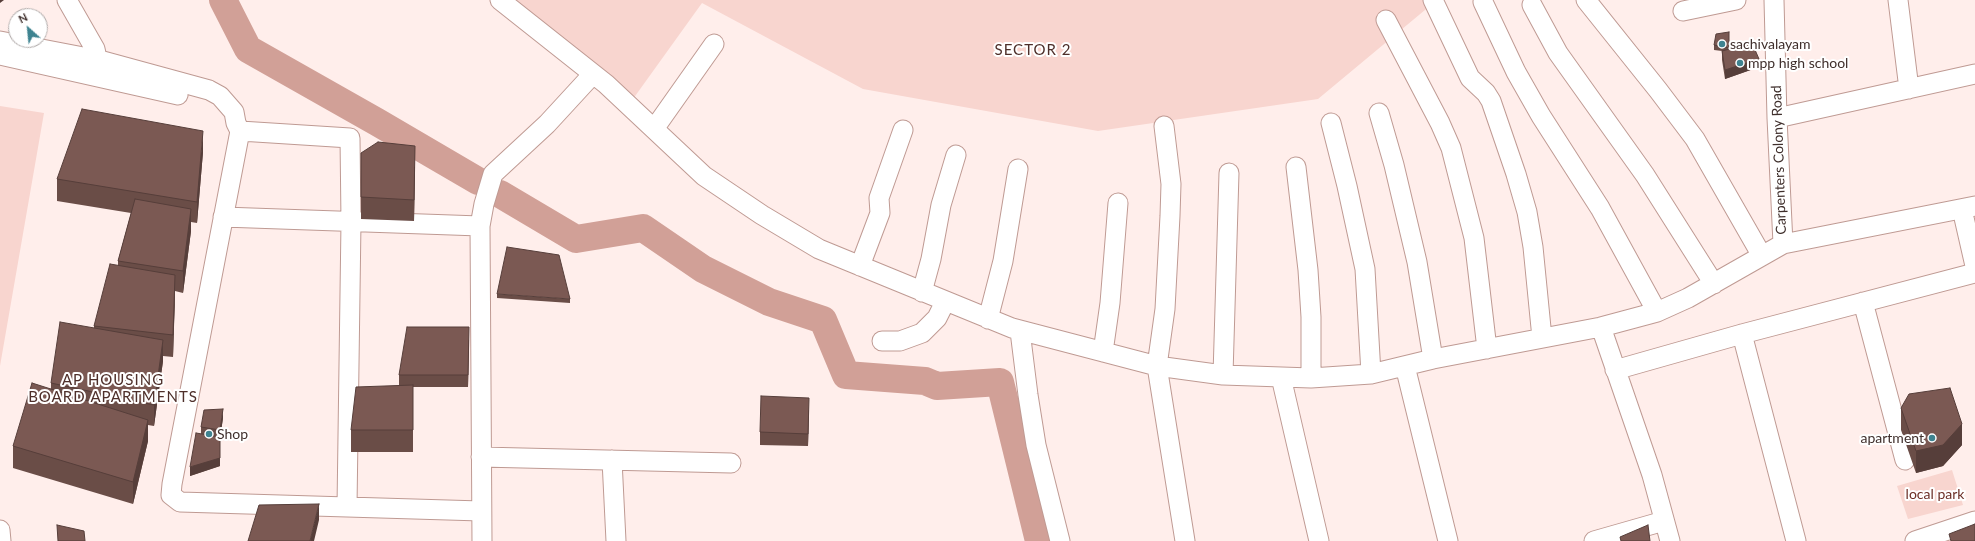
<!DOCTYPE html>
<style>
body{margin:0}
#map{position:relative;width:1975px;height:541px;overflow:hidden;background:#ffeeeb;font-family:Lato,sans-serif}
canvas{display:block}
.north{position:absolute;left:8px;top:8px;width:40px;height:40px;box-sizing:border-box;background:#fff;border:1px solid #b2acab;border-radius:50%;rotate:333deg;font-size:11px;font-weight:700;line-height:16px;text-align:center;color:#3f2f2c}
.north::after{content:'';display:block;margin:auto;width:14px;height:18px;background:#3e8390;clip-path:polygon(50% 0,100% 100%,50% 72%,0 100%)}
</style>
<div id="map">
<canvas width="1975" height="541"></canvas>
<div class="north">N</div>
</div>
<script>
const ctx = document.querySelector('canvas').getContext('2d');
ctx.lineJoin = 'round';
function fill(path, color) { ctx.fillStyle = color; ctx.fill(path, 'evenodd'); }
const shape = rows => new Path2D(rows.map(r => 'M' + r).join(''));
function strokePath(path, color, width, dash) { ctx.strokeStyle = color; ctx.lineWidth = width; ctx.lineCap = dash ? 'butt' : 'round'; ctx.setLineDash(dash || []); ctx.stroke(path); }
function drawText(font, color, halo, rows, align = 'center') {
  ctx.font = font + ' Lato,sans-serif'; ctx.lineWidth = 4; ctx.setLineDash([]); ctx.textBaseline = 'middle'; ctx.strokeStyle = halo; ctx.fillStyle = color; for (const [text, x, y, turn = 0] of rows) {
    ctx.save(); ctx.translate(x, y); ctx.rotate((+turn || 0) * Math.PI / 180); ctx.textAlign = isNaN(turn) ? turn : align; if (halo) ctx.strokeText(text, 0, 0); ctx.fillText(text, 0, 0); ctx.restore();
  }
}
const green = shape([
 [515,0,1437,0,1318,99,1098,131,863,89,702,3,633,99],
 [0,106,44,113,0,366],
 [1952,470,1963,505,1908,519,1897,486]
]);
const river = shape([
 [223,0,248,49,377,122,478,181],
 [500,194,576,239,643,228,703,269,769,302,823,320,846,375,925,381,937,386,1000,382,1039,541]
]);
const minor = shape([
 [67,0,95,49,100,71],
 [500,0,606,84,704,176,762,215,819,249,1012,328,1157,366,1223,375,1311,378,1371,374,1433,359,1601,327],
 [1433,0,1470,78,1486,93,1491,101,1516,174,1527,212,1533,247,1542,338],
 [1586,0,1658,90,1695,139,1762,256],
 [1774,0,1777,118,1783,244,1975,206],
 [1898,0,1909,89],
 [1483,2,1516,72,1541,116,1600,208,1657,312],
 [1532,5,1558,53,1645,175,1714,284],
 [1683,11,1736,0],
 [1386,20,1440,123,1451,148,1474,238,1487,349],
 [0,41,99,60,209,90,220,96,234,112,236,123,240,131,172,484,171,495,180,502,481,511],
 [0,55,178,95],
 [1379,113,1394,165,1417,262,1433,359],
 [1777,118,1975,74],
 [1331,123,1347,186,1365,269,1371,374],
 [1164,126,1171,184,1170,216,1165,309,1157,366,1185,541],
 [654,129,714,44],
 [240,131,350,138,351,222,347,507],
 [1296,167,1308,270,1311,317,1311,378],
 [1962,209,1975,266],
 [223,217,480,226],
 [860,266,880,213,879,198,903,130],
 [922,292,931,259,941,205,956,155],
 [1863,302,1905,460],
 [988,319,1003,261,1018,169],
 [1020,331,1028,395,1036,445,1060,541],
 [1742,334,1796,541],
 [882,341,900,341,922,333,937,318,945,302],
 [1103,352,1110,303,1118,203],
 [1405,366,1448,541],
 [1615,370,1742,334,1975,273],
 [1223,375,1229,173],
 [1281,377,1319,541],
 [481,457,731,463],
 [612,460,616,541],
 [0,530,1,541],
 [482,541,480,226,484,204,493,174,547,124,593,74],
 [1594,541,1664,521],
 [1670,541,1652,475,1601,327,1657,312,1688,298,1783,244],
 [1915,541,1975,521]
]);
const wall = shape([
 [1729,32,1729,49,1759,67,1725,79,1722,60,1722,51,1714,50,1714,45],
 [203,152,197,223,191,222,191,231,183,293,175,291,173,357,163,356,163,361,154,426,148,425,148,441,133,504,13,468,13,446,51,388,51,383,94,328,94,326,118,266,118,261,131,213,57,201,57,179],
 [361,153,415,167,414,221,361,219],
 [497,294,570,299,570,303,497,298],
 [469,340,468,387,413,387,413,452,351,452,351,430,399,385,399,375],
 [1901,408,1962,445,1943,466,1916,473,1901,430],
 [809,410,808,446,760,445,760,432],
 [223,418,220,437,220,466,190,476,201,434,201,427]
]);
const shadedWall = shape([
 [0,0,4,0,0,3],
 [1759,59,1759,67,1725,79,1725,70],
 [203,131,203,152,197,223,197,202],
 [415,146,415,167,414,221,414,200],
 [191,209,191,231,183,293,183,271],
 [175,275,175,297,173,357,173,335],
 [469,327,469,340,468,387,468,375],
 [163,340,163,361,154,426,154,405],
 [809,398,809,410,808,446,808,434],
 [223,409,223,418,220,439,220,430],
 [148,420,148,441,133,504,133,482],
 [1962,424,1962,445,1943,466,1916,473,1916,451],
 [220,458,220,466,190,476,190,467],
 [319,504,319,520,314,541,310,541]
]);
const building = shape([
 [1729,32,1729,48,1714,45,1716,34,1729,32],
 [1752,43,1759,59,1725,70,1722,51,1752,43],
 [82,109,203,131,197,202,57,179,82,109],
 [378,142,415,146,414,200,361,197,361,153,378,142],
 [135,199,191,209,183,271,118,261,135,199],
 [507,247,559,255,570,299,497,294,507,247],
 [110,264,175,275,173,335,94,326,110,264],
 [60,322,163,340,154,405,51,383,60,322],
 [407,327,469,327,468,375,399,375,407,327],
 [32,383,148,420,133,482,13,446,32,383],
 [413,385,413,430,351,430,356,387,413,385],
 [1950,388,1962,424,1943,445,1916,451,1901,408,1909,394,1950,388],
 [761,396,809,398,808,434,760,432,761,396],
 [223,409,220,430,201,427,204,410,223,409],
 [196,433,220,437,220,458,190,467,196,433],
 [319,504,310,541,248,541,259,505,319,504],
 [1975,524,1975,541,1951,541,1949,534,1975,524],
 [57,525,84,531,85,541,58,541,57,525],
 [1648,525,1650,541,1621,541,1620,537,1648,525]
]);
const markers = [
 [1722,44,4,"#3e8390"],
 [1740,63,4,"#3e8390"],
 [209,434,4,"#3e8390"],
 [1932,438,4,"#3e8390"]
];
const poiNames = [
 ["sachivalayam",1730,44],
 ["mpp high school",1748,63],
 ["Shop",217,434],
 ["apartment",1924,438,"right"]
];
const streetNames = [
 ["Carpenters Colony Road",1779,160,-92]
];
const parkNames = [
 ["local park",1935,494]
];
const neighbourhoodNames = [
 ["SECTOR 2",1033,50],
 ["AP HOUSING",113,380],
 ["BOARD APARTMENTS",113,397]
];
fill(green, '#f8d5cf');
strokePath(river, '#d1a097', 28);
strokePath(minor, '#bf9a93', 21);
strokePath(minor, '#fff', 19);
fill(wall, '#6a4d47');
fill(shadedWall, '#563e3a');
fill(building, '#7b5953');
strokePath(building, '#563e3a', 1);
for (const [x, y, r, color] of markers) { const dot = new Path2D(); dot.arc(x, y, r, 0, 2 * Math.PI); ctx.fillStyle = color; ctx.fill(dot); strokePath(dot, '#fff', 1.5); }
drawText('14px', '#3f2f2c', '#fff', poiNames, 'left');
drawText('14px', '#3f2f2c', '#fff', streetNames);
drawText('14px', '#6d2f26', '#fff', parkNames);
ctx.letterSpacing = '1px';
drawText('15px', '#4e2f2a', '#fff', neighbourhoodNames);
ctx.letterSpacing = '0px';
</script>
